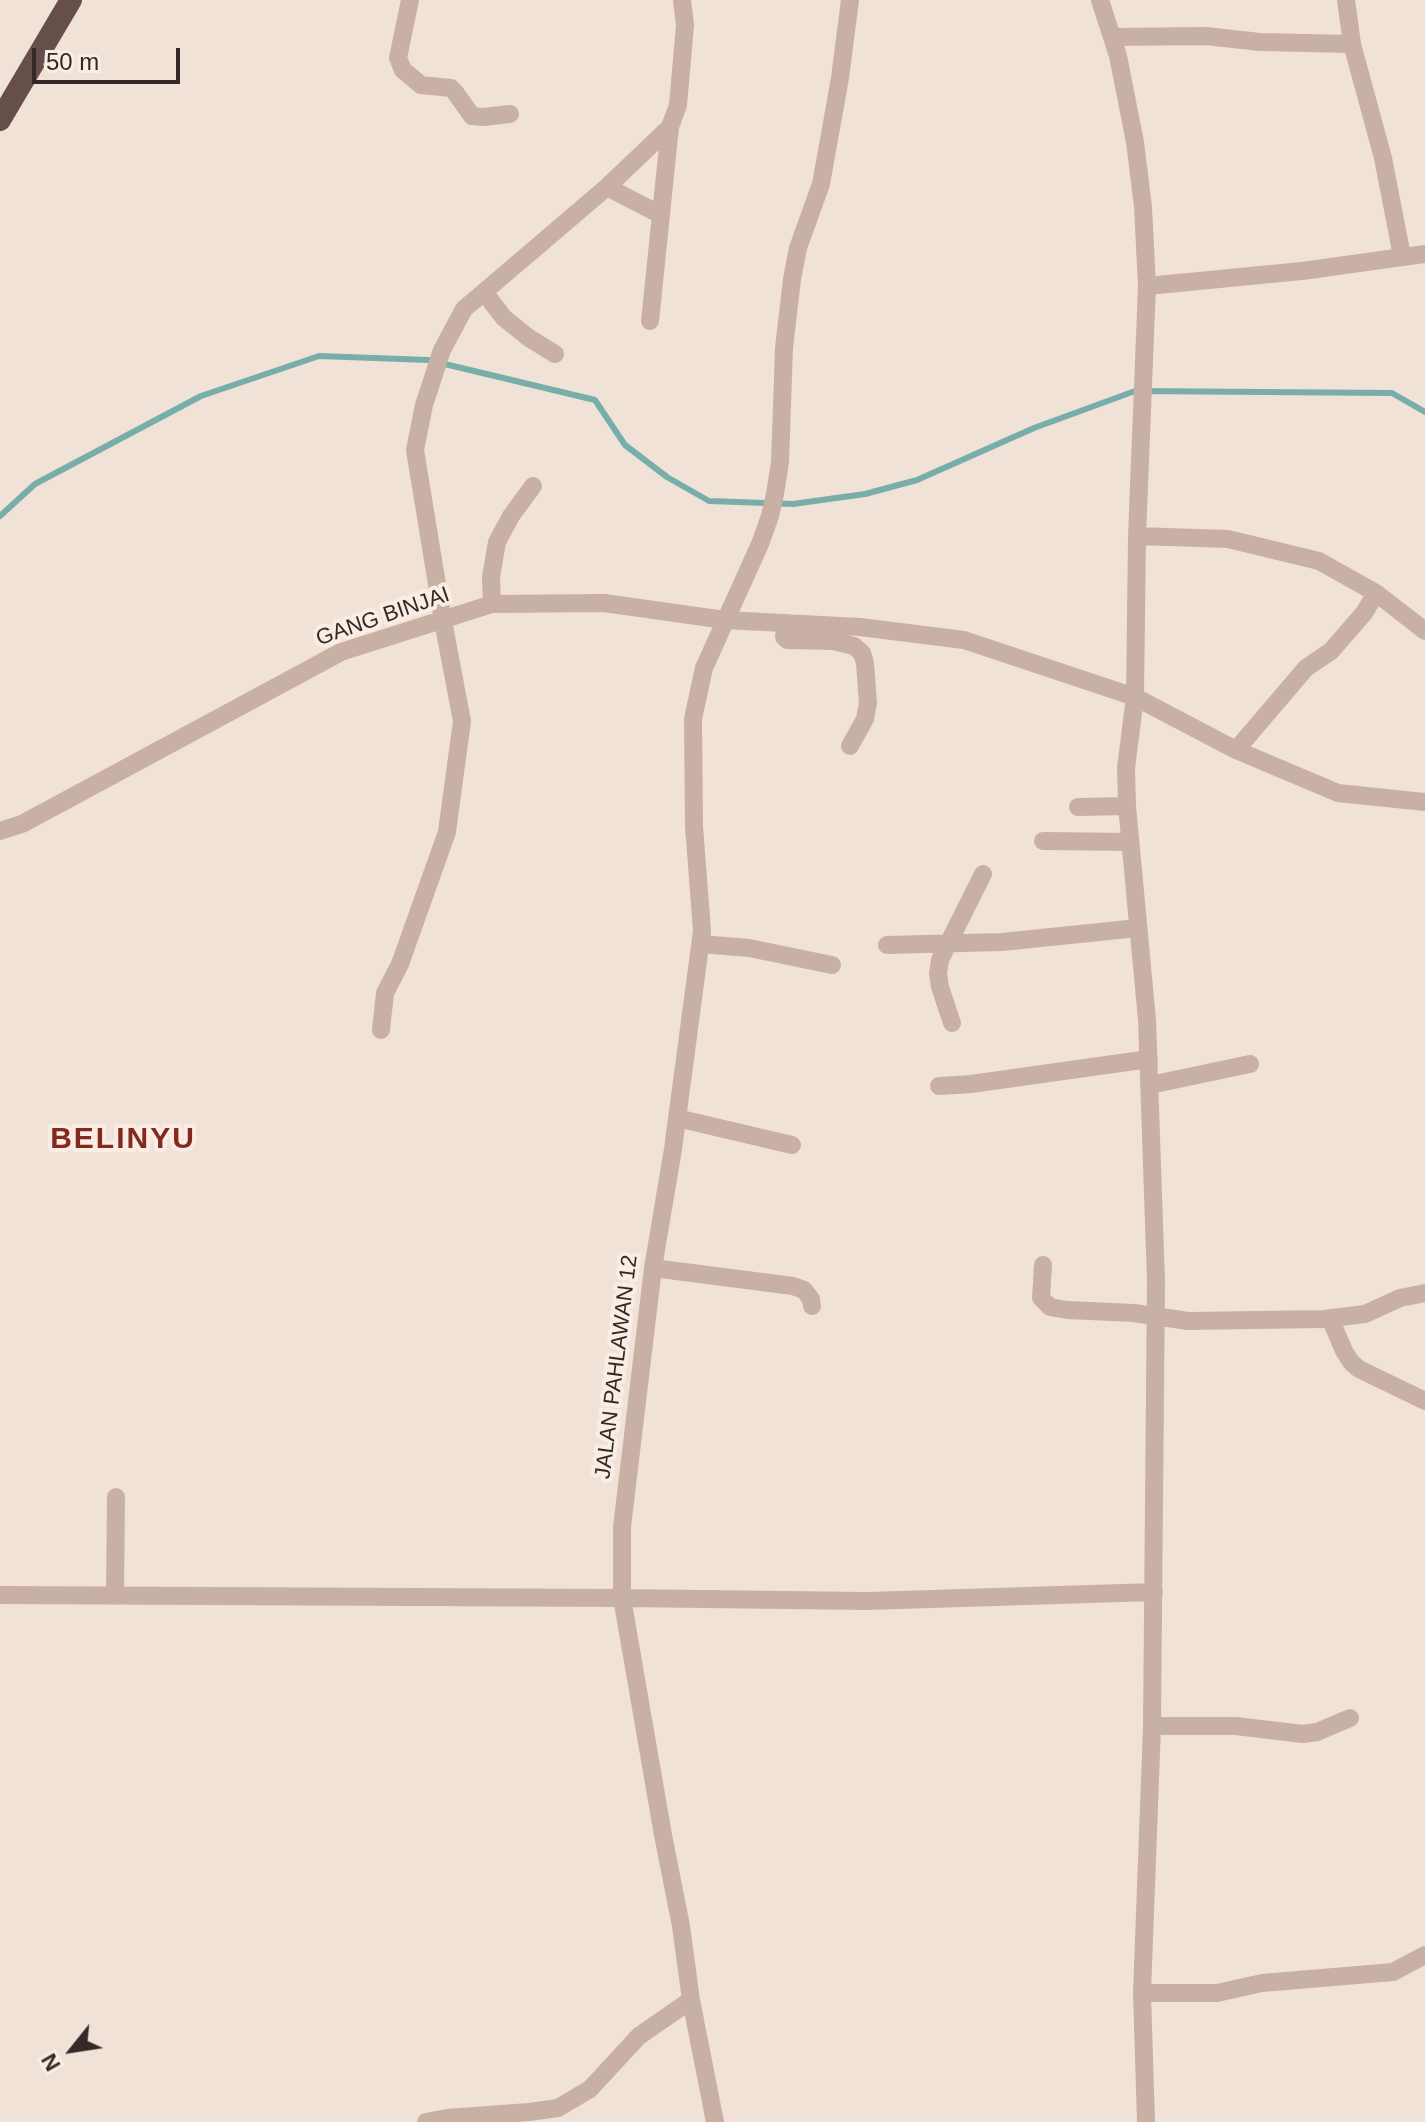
<!DOCTYPE html>
<style>
body{margin:0}
#map{position:relative;width:1425px;height:2122px;overflow:hidden;background:#f1e2d8;font-family:Arial,sans-serif}
canvas{display:block}
.north{position:absolute;left:32px;top:2010px;width:80px;height:80px;-webkit-text-stroke:6px #f9ede4;paint-order:stroke;rotate:240deg;font-size:22px;font-weight:700;line-height:32px;text-align:center;color:#342926}
.north::after{content:'';display:block;margin:auto;width:28px;height:36px;background:#342926;clip-path:polygon(50% 0,100% 100%,50% 72%,0 100%)}
.scale{position:absolute;left:32px;top:48px;width:148px;height:36px;box-sizing:border-box;border:4px solid #342926;border-top:0;padding-left:10px;font-size:24px;line-height:28px;white-space:nowrap;color:#342926;-webkit-text-stroke:6px #f9ede4;paint-order:stroke}
</style>
<div id="map">
<canvas width="1425" height="2122"></canvas>
<div class="north">N</div>
<div class="scale">50 m</div>
</div>
<script>
const ctx = document.querySelector('canvas').getContext('2d');
ctx.lineJoin = 'round';
const shape = rows => new Path2D(rows.map(r => 'M' + r).join(''));
function strokePath(path, color, width, dash) { ctx.strokeStyle = color; ctx.lineWidth = width; ctx.lineCap = dash ? 'butt' : 'round'; ctx.setLineDash(dash || []); ctx.stroke(path); }
function drawText(font, color, halo, rows, align = 'center') {
  ctx.font = font + ' Arial,sans-serif'; ctx.lineWidth = 8; ctx.setLineDash([]); ctx.textBaseline = 'middle'; ctx.strokeStyle = halo; ctx.fillStyle = color; for (const [text, x, y, turn = 0] of rows) {
    ctx.save(); ctx.translate(x, y); ctx.rotate((+turn || 0) * Math.PI / 180); ctx.textAlign = isNaN(turn) ? turn : align; if (halo) ctx.strokeText(text, 0, 0); ctx.fillText(text, 0, 0); ctx.restore();
  }
}
const stream = shape([
 [0,516,35,484,201,396,319,356,428,360,595,400,625,445,667,477,709,501,793,504,865,494,917,480,1034,428,1135,391,1392,393,1425,412]
]);
const minor = shape([
 [410,0,398,58,403,70,421,85,451,88,455,92,472,116,483,117,510,114],
 [1100,0,1118,56,1135,142,1143,207,1147,286,1137,536,1135,697,1126,768,1127,806,1147,1020,1156,1281,1152,1726,1142,1993,1146,2122],
 [1346,0,1352,44,1383,158,1402,256],
 [1113,37,1206,36,1260,42,1352,44],
 [607,187,661,215],
 [1147,286,1302,271,1425,254],
 [484,292,504,318,529,338,555,354],
 [650,321,670,127],
 [1137,536,1228,539,1319,561,1376,593,1425,631],
 [492,604,491,577,497,542,511,516,533,486],
 [786,623,784,637,787,640,833,641,854,646,862,653,865,663,868,703,865,719,850,746],
 [1236,750,1306,668,1331,651,1364,613,1376,593],
 [1078,807,1127,806],
 [0,831,22,824,341,652,492,604,604,603,725,620,860,627,964,640,1135,697,1236,750,1338,793,1425,802],
 [1043,841,1130,842],
 [701,944,749,948,832,965],
 [887,945,1002,942,1138,928],
 [952,1023,940,987,938,973,940,960,983,874],
 [381,1030,385,993,400,964,447,832,462,721,443,621,415,450,424,405,442,350,464,309,607,187,670,127,678,105,685,25,682,0],
 [1150,1085,1250,1064],
 [939,1086,971,1084,1149,1059],
 [677,1118,792,1145],
 [1043,1265,1041,1298,1050,1307,1067,1310,1134,1313,1188,1321,1324,1319,1365,1314,1400,1298,1425,1293],
 [653,1268,793,1286,804,1290,811,1299,812,1306],
 [1330,1318,1344,1351,1351,1362,1359,1369,1425,1401],
 [0,1595,622,1598,867,1601,1154,1592],
 [115,1596,116,1497],
 [1152,1726,1236,1726,1303,1734,1317,1732,1350,1718],
 [1142,1993,1217,1993,1262,1983,1393,1972,1425,1955],
 [426,2122,447,2118,529,2112,558,2108,590,2089,639,2036,691,2000],
 [715,2122,691,2000,681,1926,663,1835,622,1598,622,1527,653,1268,673,1149,702,931,694,826,693,719,704,668,760,544,770,516,775,494,780,462,784,348,792,279,798,248,821,184,840,78,850,0]
]);
const trunk = shape([
 [0,120,71,0]
]);
const streetNames = [
 ["GANG BINJAI",383,617,-19],
 ["JALAN PAHLAWAN 12",617,1367,-83]
];
const districtNames = [
 ["BELINYU",123,1140]
];
strokePath(stream, '#77aea9', 6);
strokePath(minor, '#c9b0a4', 18);
strokePath(trunk, '#664f4a', 22);
drawText('22px', '#342926', '#f9ede4', streetNames);
ctx.letterSpacing = '2px';
drawText('bold 30px', '#83291f', '#f9ede4', districtNames);
ctx.letterSpacing = '0px';
</script>
